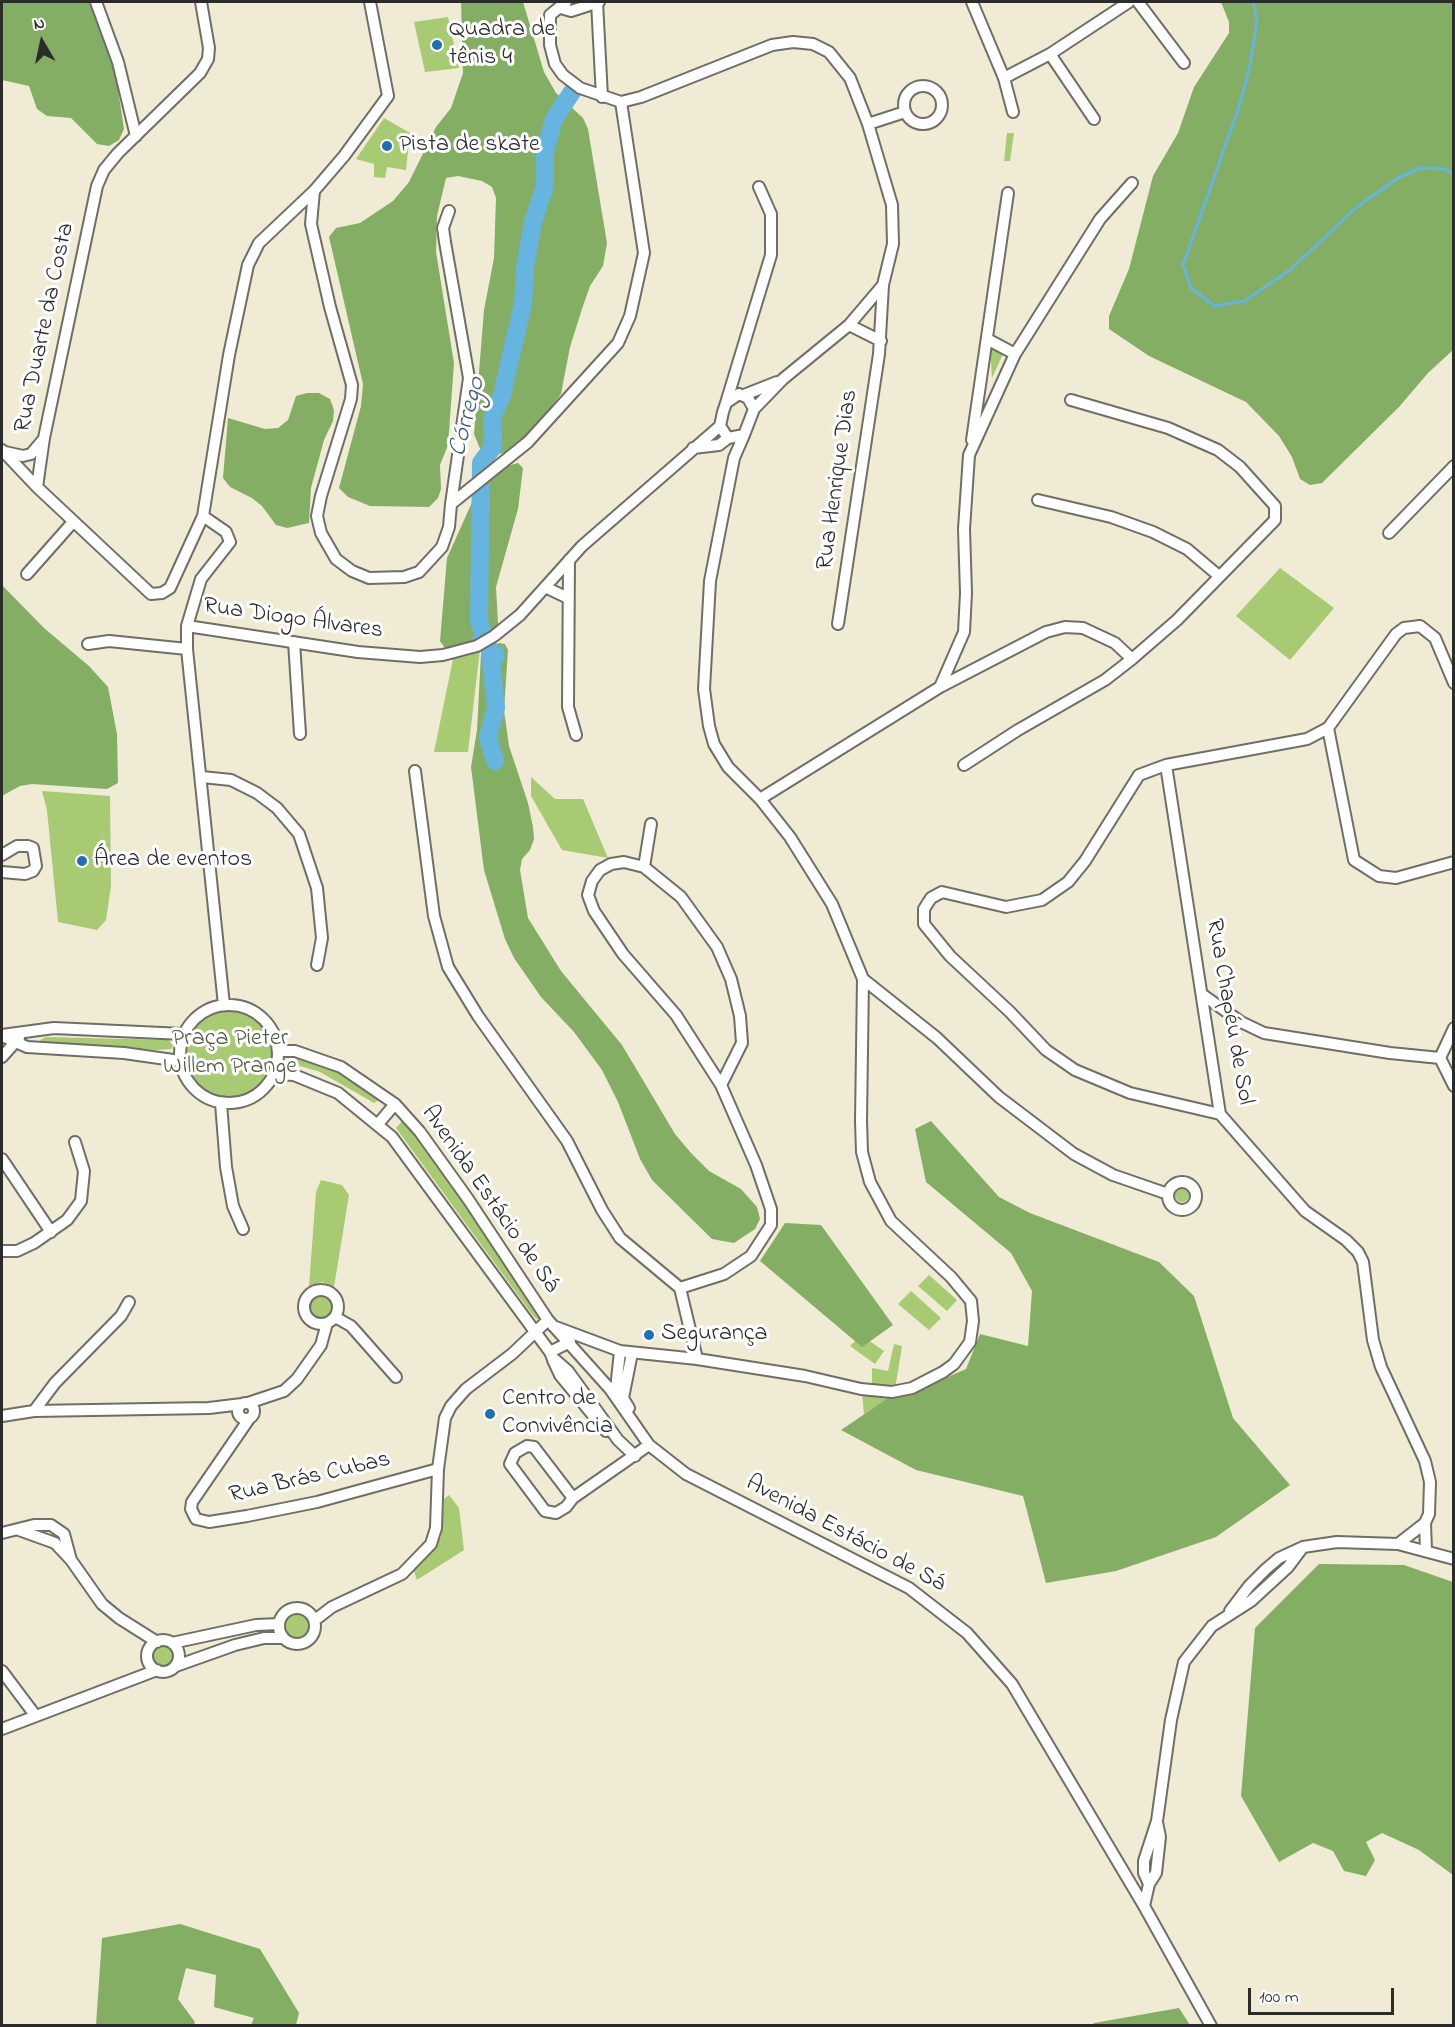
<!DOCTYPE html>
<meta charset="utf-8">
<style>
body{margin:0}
#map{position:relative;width:1455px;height:2027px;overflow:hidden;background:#f0ebd4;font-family:"Indie Flower",sans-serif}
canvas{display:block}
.frame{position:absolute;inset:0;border:3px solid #2b2b2b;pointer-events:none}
.north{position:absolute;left:12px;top:12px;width:60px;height:60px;-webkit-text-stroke:4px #fff;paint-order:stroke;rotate:351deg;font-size:16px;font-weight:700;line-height:24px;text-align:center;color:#2b2b2b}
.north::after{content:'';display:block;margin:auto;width:21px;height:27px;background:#2b2b2b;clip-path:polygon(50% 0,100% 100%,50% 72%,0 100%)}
.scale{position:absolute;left:1248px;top:1988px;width:146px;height:27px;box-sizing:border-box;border:3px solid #2b2b2b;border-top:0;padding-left:8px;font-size:18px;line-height:21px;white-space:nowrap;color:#2b2b2b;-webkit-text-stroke:4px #fff;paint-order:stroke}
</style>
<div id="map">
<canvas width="1455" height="2027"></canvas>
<div class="frame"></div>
<div class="north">N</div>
<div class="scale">100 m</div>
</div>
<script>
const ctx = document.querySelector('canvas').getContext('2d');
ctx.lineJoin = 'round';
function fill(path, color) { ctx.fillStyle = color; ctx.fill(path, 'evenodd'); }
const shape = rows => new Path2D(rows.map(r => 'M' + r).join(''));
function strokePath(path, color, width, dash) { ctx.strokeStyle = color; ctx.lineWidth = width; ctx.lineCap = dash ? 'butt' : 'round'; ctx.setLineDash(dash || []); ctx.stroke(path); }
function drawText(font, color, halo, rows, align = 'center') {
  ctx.font = font + ' "Indie Flower",sans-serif'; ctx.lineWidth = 6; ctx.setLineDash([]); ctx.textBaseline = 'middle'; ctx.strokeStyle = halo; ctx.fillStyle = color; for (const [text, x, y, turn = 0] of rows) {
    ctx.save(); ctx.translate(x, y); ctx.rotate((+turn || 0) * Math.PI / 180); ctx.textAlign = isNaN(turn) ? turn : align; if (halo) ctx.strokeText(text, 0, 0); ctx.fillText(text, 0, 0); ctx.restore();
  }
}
const green = shape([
 [448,17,459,68,425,72,414,22],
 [384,118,410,133,406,170,387,167,385,178,374,177,374,164,356,159],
 [1007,133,1014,133,1010,161,1004,161],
 [993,347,1004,352,992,378,990,348],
 [1280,568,1334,608,1290,660,1236,616],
 [480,649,468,752,434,752,453,659,471,655],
 [531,777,555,799,583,799,608,858,562,850,531,796],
 [42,791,110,796,111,886,106,920,97,930,58,922,47,810],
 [221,1005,243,1007,262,1017,274,1034,278,1051,281,1051,269,1082,251,1098,238,1102,221,1103,201,1095,186,1079,180,1061,180,1044,187,1027,197,1016],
 [46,1037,169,1040,173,1046,171,1049,157,1050,46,1045,40,1040],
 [292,1054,331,1067,378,1098,377,1101,374,1103,320,1072,297,1065,290,1058],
 [402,1121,407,1122,545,1316,540,1321,534,1317,396,1128],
 [321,1180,342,1185,349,1195,334,1287,322,1282,309,1286,316,1192],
 '1175 1195a7 7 0 1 1 14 0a7 7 0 1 1-14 0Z',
 [929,1275,957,1300,947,1311,918,1286],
 [911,1291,941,1318,929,1330,898,1304],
 '307 1307a14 14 0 1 1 28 0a14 14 0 1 1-28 0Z',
 [861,1335,884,1351,875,1364,850,1346],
 [894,1344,902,1346,895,1389,872,1387,872,1368,888,1371],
 [862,1392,896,1394,864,1414],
 [449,1495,459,1508,464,1550,417,1580,414,1571,441,1537,444,1499],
 '279 1626a18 18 0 1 1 36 0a18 18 0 1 1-36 0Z',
 '147 1656a16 16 0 1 1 32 0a16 16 0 1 1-32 0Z'
]);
const forest = shape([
 [2,2,89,2,115,69,124,129,119,140,109,146,97,144,71,118,47,116,37,109,29,86,2,80],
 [461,2,523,2,544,72,556,93,583,118,588,129,607,243,603,266,590,286,582,309,570,347,561,394,539,423,522,439,503,453,492,456,481,451,474,434,484,310,494,258,496,198,492,187,482,181,458,176,446,178,437,216,436,252,454,363,448,445,440,465,441,489,438,498,429,507,370,506,348,497,339,488,361,406,363,384,329,237,336,228,360,223,393,201,409,182,436,127,451,108,463,73],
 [1221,2,1453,2,1453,350,1428,373,1399,407,1322,483,1310,485,1300,479,1292,457,1279,436,1246,402,1149,356,1109,329,1109,316,1129,269,1153,176,1178,133,1194,87,1229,33,1229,22],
 [307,393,319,393,330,399,334,410,333,421,324,440,311,488,309,523,287,528,276,525,262,506,252,498,230,487,223,478,228,418,265,429,278,428,288,420,296,396],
 [518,463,523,468,518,509,496,587,498,623,495,631,469,645,447,651,440,641,447,558,478,489,507,466],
 [475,611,480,611,481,619,489,628,476,640,472,625],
 [2,585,44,628,89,666,108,687,117,734,118,783,107,789,32,784,20,786,2,796],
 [499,643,505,644,508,650,504,710,509,746,528,803,533,827,534,839,530,850,522,859,520,870,528,918,561,971,622,1045,675,1134,691,1153,709,1171,741,1189,757,1207,760,1219,755,1229,734,1243,712,1239,652,1180,640,1159,618,1102,602,1070,574,1032,541,997,514,958,505,939,484,870,471,767,477,730,481,654],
 [931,1121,999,1197,1030,1213,1159,1262,1194,1296,1233,1418,1290,1485,1216,1537,1116,1571,1046,1583,1023,1496,916,1470,841,1430,894,1394,911,1393,966,1369,980,1334,1028,1346,1032,1291,1011,1253,926,1182,915,1129],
 [785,1223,821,1225,893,1325,862,1347,760,1261],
 [1319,1564,1404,1565,1453,1582,1453,1875,1419,1850,1382,1833,1366,1842,1375,1860,1366,1876,1344,1871,1333,1851,1313,1843,1279,1862,1241,1796,1255,1628],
 [180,1924,260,1949,299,2013,296,2025,251,2025,254,2018,214,2007,216,1975,186,1968,178,1999,195,2022,194,2025,96,2025,102,1938],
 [1179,2008,1190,2025,1092,2025,1094,2023]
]);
const water = shape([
 [475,611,480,611,489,633,476,640,472,638,475,634,472,625],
 [502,646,505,658,499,668,484,664,483,654]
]);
const stream = shape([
 [1253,2,1257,21,1250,66,1238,110,1183,265,1191,288,1215,306,1244,301,1290,270,1357,207,1398,178,1421,168,1445,169,1454,175]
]);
const river = shape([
 [495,761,488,737,496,708,490,651,479,621,481,463,493,447,492,418,502,395,523,304,525,267,533,222,545,186,545,151,554,119,572,92]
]);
const minor = shape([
 [96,2,118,62,136,136],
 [201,2,209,48,208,59,200,73,118,153,104,170,97,186,44,438,37,487,151,594,162,593,170,588,203,516],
 [566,2,550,15,550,45,555,64,563,75,580,88,621,102,641,97,772,45,793,42,813,44,829,52,850,78,868,124,892,205,893,244,883,285,849,325,783,379,754,409],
 [597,2,602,97],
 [972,2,1004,78,1013,112],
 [1138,2,1184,63],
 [561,8,571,11,599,2],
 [1050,54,1094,119],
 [1004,78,1050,54,1129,2],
 '904 105a19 19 0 1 1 38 0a19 19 0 1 1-38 0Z',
 [868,124,905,112],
 [314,191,311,224,330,307,352,385,351,399,321,496,317,516,321,533,336,559,352,571,369,578,404,577,419,572,442,547,449,527,451,504,528,442,618,343,630,316,644,253,621,102],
 [449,211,443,228,445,242,469,378,451,504],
 [849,325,881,341],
 [987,339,1015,354],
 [739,394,748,398,754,409,744,435,728,438,720,426,723,412,726,403,739,394],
 [744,395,777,382],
 [726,403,771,255,771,214,759,187],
 [972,440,1008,193],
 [693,448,719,445,728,438],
 [2,450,37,487],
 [5,452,23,456,31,454,42,441],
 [1038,500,1111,517,1153,532,1187,549,1219,576],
 [1389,533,1454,466],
 [569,560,568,707,576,735],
 [27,574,73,522],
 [545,587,568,598],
 [838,624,879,354,883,285],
 [187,626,201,579,230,542,226,532,203,516,229,355,248,265,259,243,314,191,344,156,388,96,370,2],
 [294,642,300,734],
 [88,644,109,641,187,649],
 [940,687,964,632,966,593,964,529,969,455,1015,354,1100,219,1132,183],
 [1328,728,1354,860,1379,876,1396,878,1454,862],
 [964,765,1018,730,1105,680,1132,659,1177,620,1275,520,1275,506,1240,467,1218,450,1168,428,1071,400],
 [1166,765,1220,1114,1305,1211,1346,1240,1358,1252,1363,1262,1373,1340,1381,1367,1425,1461,1430,1482,1429,1514,1425,1523,1398,1544],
 [415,771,434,916,448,967,478,1016,567,1141,602,1210,620,1238,680,1288,697,1359],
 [202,777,231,780,257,793,277,808,299,834,317,888,322,938,317,965],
 [760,799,940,687,1046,632,1065,627,1083,628,1115,643,1132,659],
 [2,855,17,846,28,846,33,848,36,866,33,871,25,874,2,872],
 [644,867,651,824],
 [863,979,937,1038,999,1097,1074,1154,1113,1175,1168,1194],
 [1203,995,1241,1022,1264,1033,1390,1053,1440,1058,1454,1028],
 '180 1054a49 49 0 1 1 98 0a49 49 0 1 1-98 0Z',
 [224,1005,187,649,187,626,358,652,420,657,443,655,477,646,494,636,520,615,582,546,720,426],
 [2,1035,54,1028,183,1034],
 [2,1036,27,1047,124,1053,180,1061],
 [278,1051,295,1051,341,1067,395,1104,420,1132,468,1199,548,1320,610,1389,649,1445,686,1474,909,1588,967,1633,1012,1684,1144,1906],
 [2,1057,19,1038],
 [1440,1058,1454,1086],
 [274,1074,294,1075,338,1093,392,1137,550,1352],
 [221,1103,226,1167,233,1206,243,1229],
 [1220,1114,1130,1093,1075,1070,1046,1050,1010,1012,950,956,924,924,924,909,931,898,942,892,1006,907,1042,900,1068,882,1085,861,1139,775,1166,765,1307,739,1328,728,1396,634,1404,628,1420,626,1435,638,1454,683],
 [378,1124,395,1104],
 [2,1159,51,1232],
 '1168 1196a14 14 0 1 1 28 0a14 14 0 1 1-28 0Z',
 [2,1251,17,1251,34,1243,67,1220,81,1201,84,1171,75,1142],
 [680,1288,724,1274,751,1256,771,1225,771,1209,756,1165,721,1085,676,1015,623,954,594,911,588,895,592,881,600,870,611,864,624,862,644,867,681,897,717,947,731,979,740,1016,742,1043,721,1085],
 '304 1307a17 17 0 1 1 34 0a17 17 0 1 1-34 0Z',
 [335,1317,351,1326,396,1377],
 [553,1326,620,1351,697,1359,805,1376,861,1389,892,1392,912,1388,943,1372,954,1364,970,1342,973,1321,971,1301,951,1277,891,1221,870,1182,862,1152,861,1121,863,979,832,904,790,837,760,799,728,767,714,744,709,726,704,689,710,581,734,458,744,435],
 [570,1342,550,1352,552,1357,568,1371,618,1440,635,1456],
 [620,1351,616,1389,621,1396],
 [553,1360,560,1375,606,1431],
 '238 1411a8 8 0 1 1 16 0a8 8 0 1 1-16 0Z',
 [248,1403,284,1391,297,1379,321,1345,327,1323],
 [629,1408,623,1398,632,1353],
 [34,1411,55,1383,121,1316,129,1302],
 [2,1416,34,1411,209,1408,242,1404],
 [249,1419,192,1502,191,1509,196,1519,209,1522,247,1516,317,1502,438,1469],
 [527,1446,534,1447,573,1498,566,1507,556,1513,545,1511,510,1464,515,1453,527,1446],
 [573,1498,649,1445],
 [1425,1523,1426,1551],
 [19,1530,55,1543,71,1560,102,1604,119,1618,157,1642],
 [2,1533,34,1525,51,1525,64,1534,71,1560],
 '279 1626a18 18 0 1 1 36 0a18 18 0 1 1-36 0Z',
 [1230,1611,1249,1586,1266,1569,1279,1558,1303,1547,1337,1542,1398,1544,1454,1559],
 [315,1620,332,1607,402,1574,431,1544,436,1528,438,1469,445,1418,451,1406,466,1389,512,1354,548,1320],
 '147 1656a16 16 0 1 1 32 0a16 16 0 1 1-32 0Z',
 [172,1643,256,1625,279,1624],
 [176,1666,235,1645,264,1638,282,1638],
 [2,1671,35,1715],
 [2,1729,157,1670],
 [1157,1822,1160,1837,1156,1873,1149,1884,1144,1906,1211,2026],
 [1149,1884,1144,1873,1144,1861,1157,1821,1171,1720,1184,1662,1212,1626,1251,1601,1288,1567,1303,1547]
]);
const markers = [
 [437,45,6,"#1f6fb2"],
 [387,146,6,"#1f6fb2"],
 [82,861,6,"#1f6fb2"],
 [649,1335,6,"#1f6fb2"],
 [490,1414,6,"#1f6fb2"]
];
const poiNames = [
 ["Quadra de",449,31],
 ["tênis 4",449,59],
 ["Pista de skate",399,146],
 ["Área de eventos",94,861],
 ["Segurança",661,1335],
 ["Centro de",502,1400],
 ["Convivência",502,1428]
];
const streetNames = [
 ["Rua Duarte da Costa",46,328,-78],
 ["Rua Henrique Dias",839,480,-82],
 ["Rua Diogo Álvares",293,620,8],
 ["Rua Chapéu de Sol",1228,1012,80],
 ["Avenida Estácio de Sá",489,1200,55],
 ["Rua Brás Cubas",310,1479,-13],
 ["Avenida Estácio de Sá",845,1535,28]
];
const parkNames = [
 ["Praça Pieter",230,1040],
 ["Willem Prange",230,1068]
];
const waterNames = [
 ["Córrego",469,417,-75]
];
fill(green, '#a7ca73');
fill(forest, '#85ae65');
fill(water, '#65b5e0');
strokePath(stream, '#65b5e0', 3);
strokePath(river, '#65b5e0', 18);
strokePath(minor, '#706e66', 14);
strokePath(minor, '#fff', 10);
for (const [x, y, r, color] of markers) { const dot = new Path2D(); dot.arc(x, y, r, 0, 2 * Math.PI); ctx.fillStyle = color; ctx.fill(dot); strokePath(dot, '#fff', 2); }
drawText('24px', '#2b2b2b', '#fff', poiNames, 'left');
drawText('24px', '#2b2b2b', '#fff', streetNames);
drawText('24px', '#505b41', '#fff', parkNames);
drawText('italic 26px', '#426273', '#fff', waterNames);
</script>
